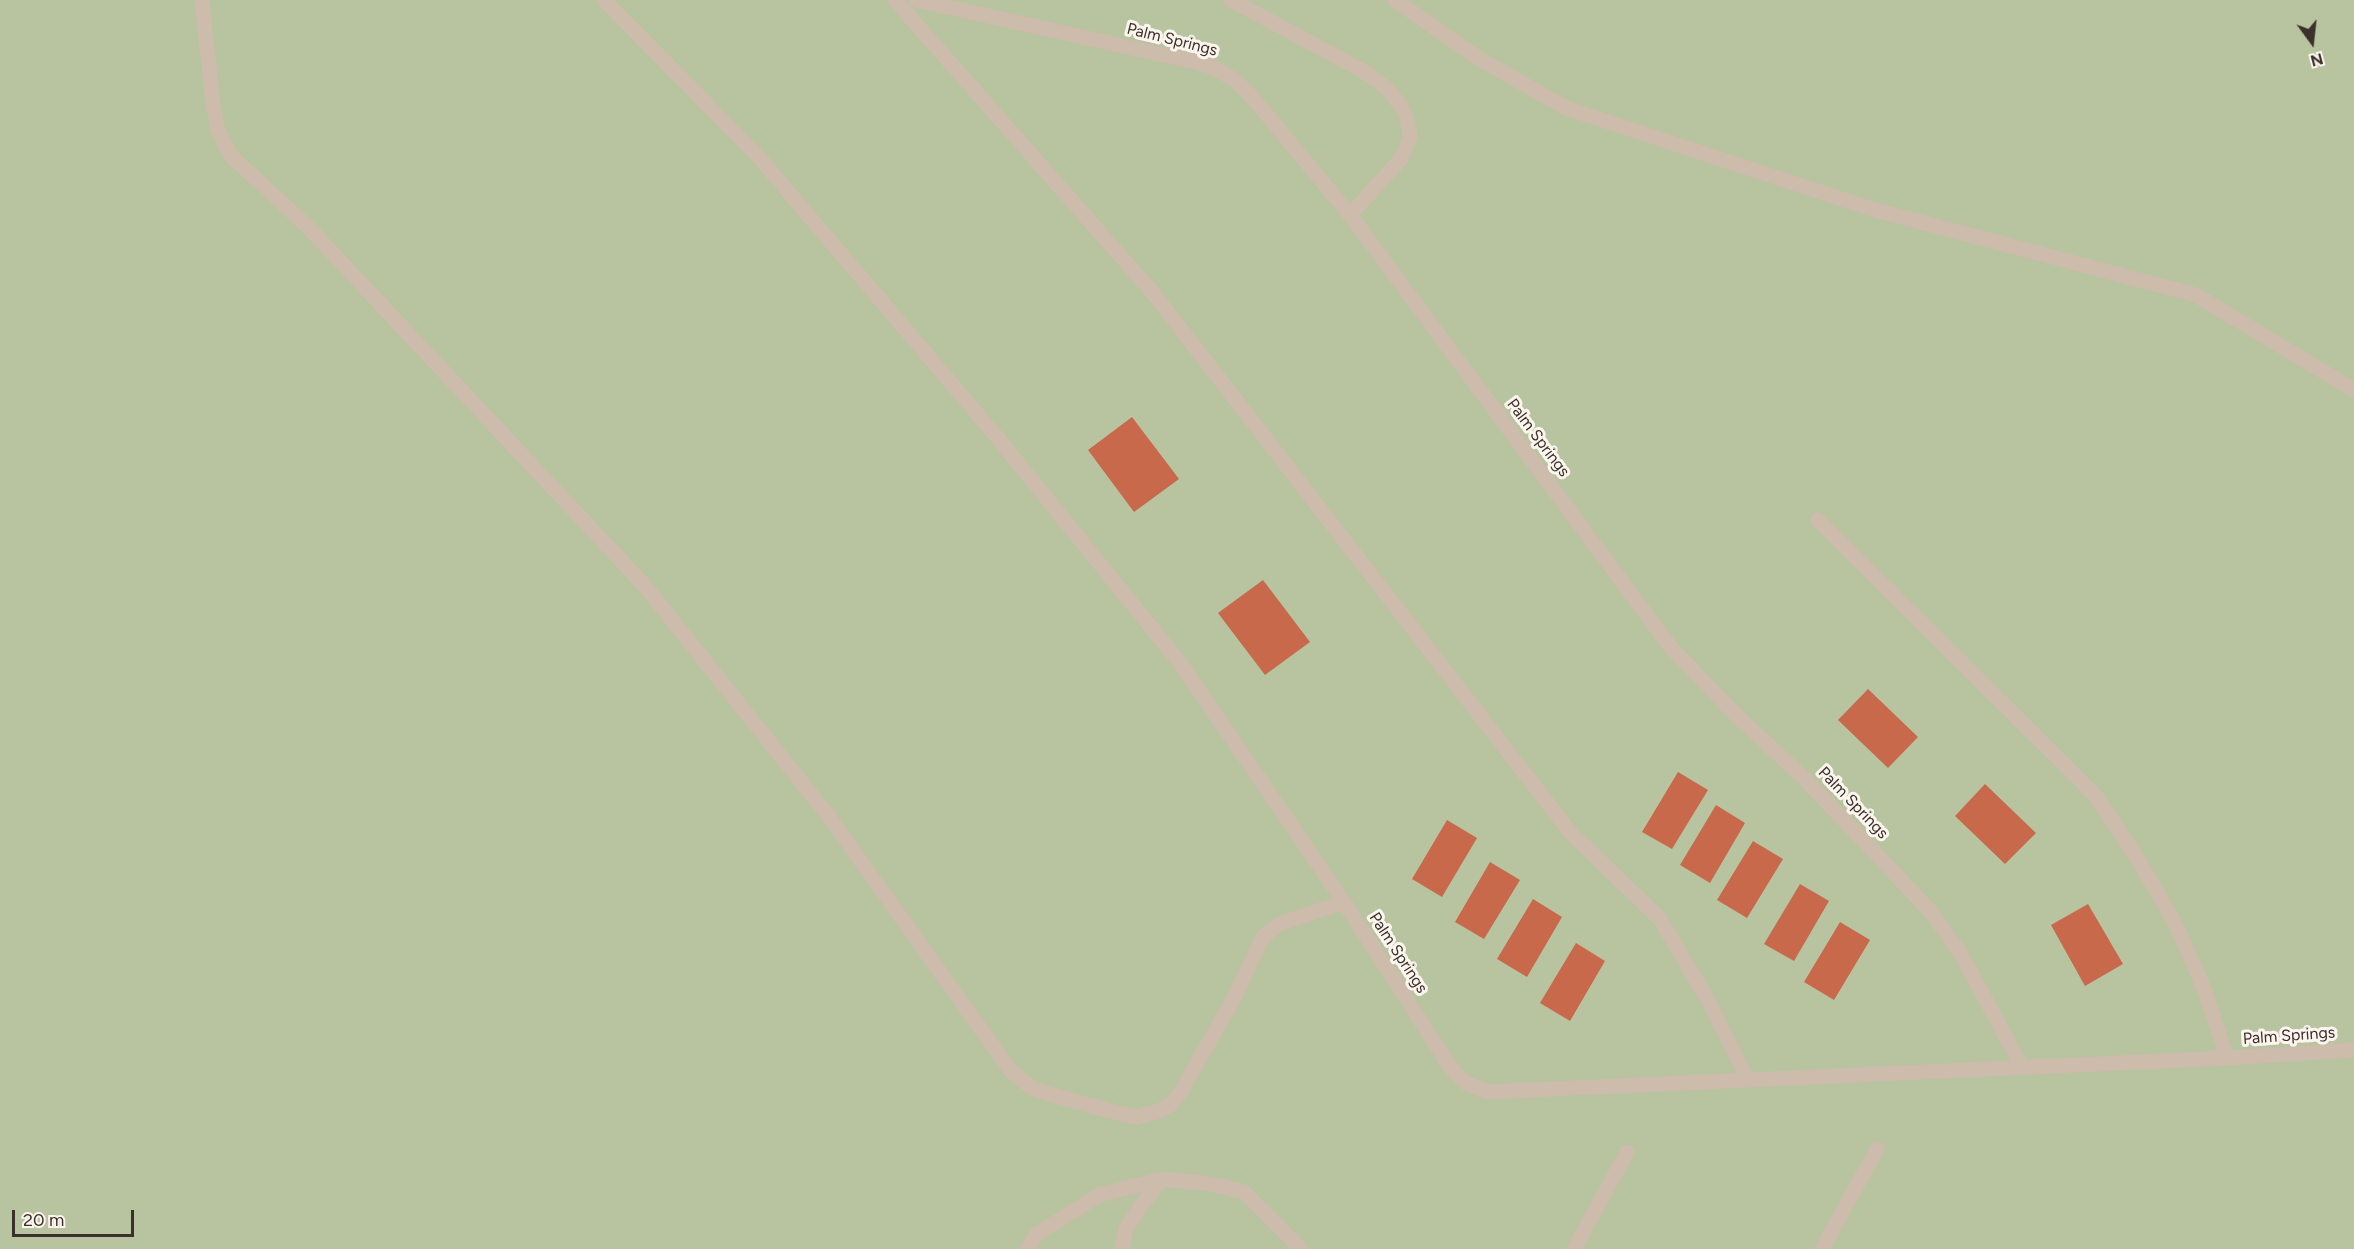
<!DOCTYPE html>
<style>
body{margin:0}
#map{position:relative;width:2354px;height:1249px;overflow:hidden;background:#f4ebe1;font-family:Figtree,sans-serif}
canvas{display:block}
.north{position:absolute;left:2282px;top:12px;width:60px;height:60px;-webkit-text-stroke:4px #fbf5ee;paint-order:stroke;rotate:165deg;font-size:16px;font-weight:700;line-height:24px;text-align:center;color:#3b302b}
.north::after{content:'';display:block;margin:auto;width:21px;height:27px;background:#3b302b;clip-path:polygon(50% 0,100% 100%,50% 72%,0 100%)}
.scale{position:absolute;left:12px;top:1210px;width:122px;height:27px;box-sizing:border-box;border:3px solid #3b302b;border-top:0;padding-left:8px;font-size:18px;line-height:21px;white-space:nowrap;color:#3b302b;-webkit-text-stroke:4px #fbf5ee;paint-order:stroke}
</style>
<div id="map">
<canvas width="2354" height="1249"></canvas>
<div class="north">N</div>
<div class="scale">20 m</div>
</div>
<script>
const ctx = document.querySelector('canvas').getContext('2d');
ctx.lineJoin = 'round';
function fill(path, color) { ctx.fillStyle = color; ctx.fill(path, 'evenodd'); }
const shape = rows => new Path2D(rows.map(r => 'M' + r).join(''));
function strokePath(path, color, width, dash) { ctx.strokeStyle = color; ctx.lineWidth = width; ctx.lineCap = dash ? 'butt' : 'round'; ctx.setLineDash(dash || []); ctx.stroke(path); }
function drawText(font, color, halo, rows, align = 'center') {
  ctx.font = font + ' Figtree,sans-serif'; ctx.lineWidth = 6; ctx.setLineDash([]); ctx.textBaseline = 'middle'; ctx.strokeStyle = halo; ctx.fillStyle = color; for (const [text, x, y, turn = 0] of rows) {
    ctx.save(); ctx.translate(x, y); ctx.rotate((+turn || 0) * Math.PI / 180); ctx.textAlign = isNaN(turn) ? turn : align; if (halo) ctx.strokeText(text, 0, 0); ctx.fillText(text, 0, 0); ctx.restore();
  }
}
const green = shape([
 [0,0,2354,0,2354,1249,0,1249]
]);
const building = shape([
 [1132,417,1179,479,1134,512,1088,450],
 [1263,580,1310,642,1265,675,1218,613],
 [1868,689,1918,737,1888,768,1838,720],
 [1678,772,1708,790,1672,849,1642,832],
 [1985,784,2036,833,2005,864,1955,816],
 [1716,805,1745,823,1710,883,1680,865],
 [1447,820,1477,838,1442,897,1412,879],
 [1753,841,1783,859,1747,918,1717,900],
 [1490,862,1520,880,1484,939,1455,922],
 [1800,884,1829,901,1794,961,1764,944],
 [1533,899,1562,917,1527,977,1497,959],
 [2088,904,2123,964,2085,986,2051,925],
 [1840,922,1870,940,1834,1000,1804,982],
 [1576,943,1605,961,1570,1021,1540,1003]
]);
const minor = shape([
 [202,0,213,105,218,130,230,155,308,227,645,586,830,818,1010,1070,1022,1080,1034,1089,1049,1094,1125,1115,1137,1117,1159,1111,1170,1105,1179,1095,1234,998,1263,937,1279,924,1344,902],
 [604,0,757,155,997,437,1180,663,1344,902,1447,1062,1455,1073,1466,1083,1488,1092,1509,1091,2227,1058,2354,1050],
 [895,0,1153,293,1570,832,1660,919,1708,1000,1748,1080],
 [916,0,1195,62,1212,67,1235,80,1253,98,1350,215,1672,649,1738,717,1805,779,1932,913,1962,956,2022,1067],
 [1231,0,1363,71,1387,88,1403,109,1408,123,1410,137,1401,159,1350,215],
 [1395,0,1478,58,1566,108,1875,210,2196,295,2354,390],
 [1818,520,2096,796,2139,861,2176,925,2205,991,2227,1058],
 [1027,1249,1037,1234,1099,1195,1162,1179,1212,1184,1244,1192,1301,1249],
 [1122,1249,1126,1229,1140,1207,1162,1179],
 [1574,1249,1627,1152],
 [1822,1249,1877,1149]
]);
const streetNames = [
 ["Palm Springs",1172,40,14],
 ["Palm Springs",1538,438,53],
 ["Palm Springs",1853,803,46],
 ["Palm Springs",1398,953,57],
 ["Palm Springs",2289,1036,-4]
];
fill(green, '#b8c4a0');
fill(building, '#c8694b');
strokePath(minor, '#cdbbac', 15);
drawText('16px', '#3b302b', '#fbf5ee', streetNames);
</script>
